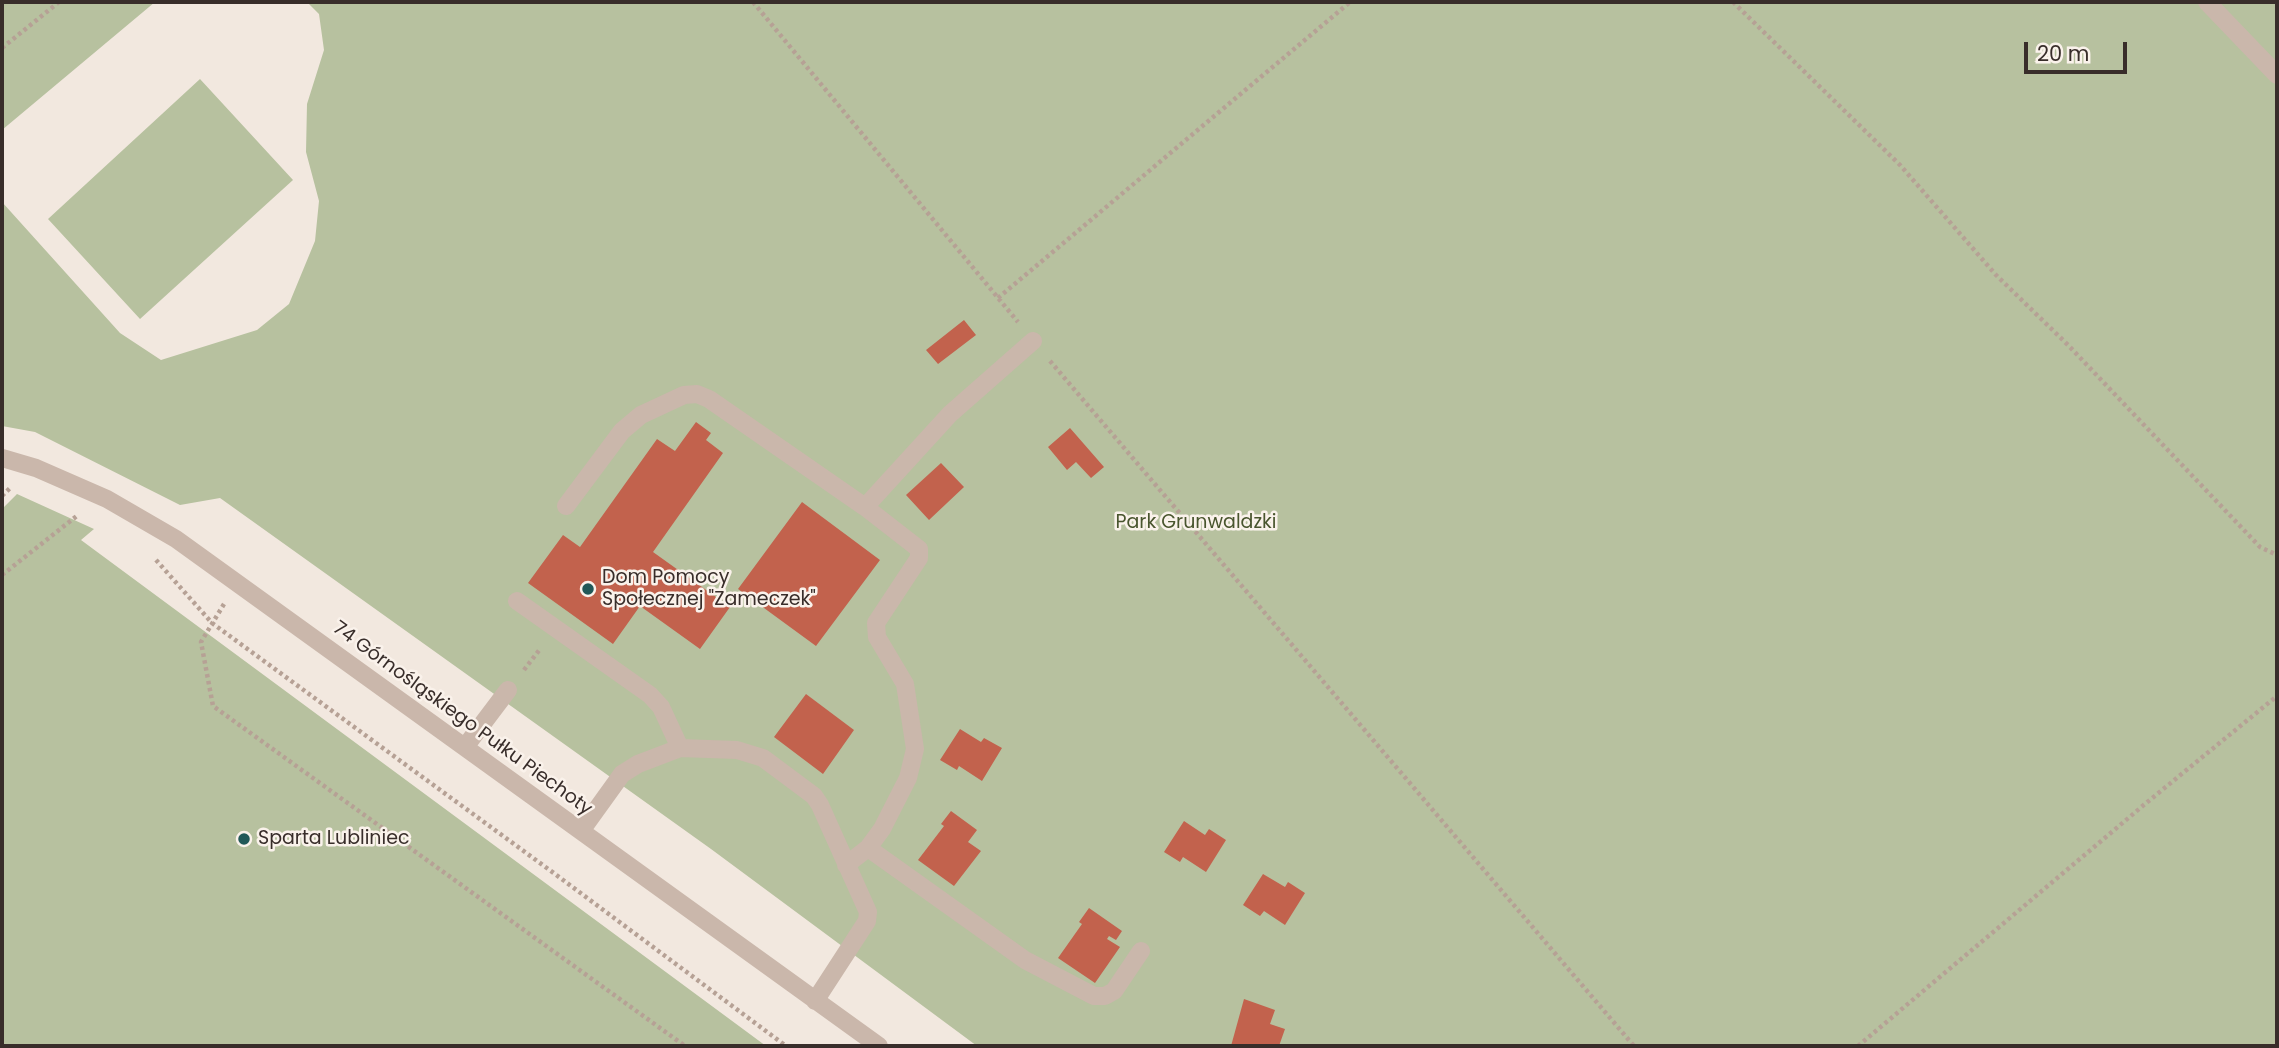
<!DOCTYPE html>
<meta charset="utf-8">
<style>
body{margin:0}
#map{position:relative;width:2279px;height:1048px;overflow:hidden;background:#f2e8df;font-family:Poppins,sans-serif}
canvas{display:block}
.frame{position:absolute;inset:0;border:4px solid #382d2a;pointer-events:none}
.scale{position:absolute;left:2024px;top:42px;width:103px;height:32px;box-sizing:border-box;border:4px solid #382d2a;border-top:0;padding-left:9px;font-size:21px;line-height:24px;white-space:nowrap;color:#382d2a;-webkit-text-stroke:5px #faf2eb;paint-order:stroke}
</style>
<div id="map">
<canvas width="2279" height="1048"></canvas>
<div class="frame"></div>
<div class="scale">20 m</div>
</div>
<script>
const ctx = document.querySelector('canvas').getContext('2d');
ctx.lineJoin = 'round';
function fill(path, color) { ctx.fillStyle = color; ctx.fill(path, 'evenodd'); }
const shape = rows => new Path2D(rows.map(r => 'M' + r).join(''));
function strokePath(path, color, width, dash) { ctx.strokeStyle = color; ctx.lineWidth = width; ctx.lineCap = dash ? 'butt' : 'round'; ctx.setLineDash(dash || []); ctx.stroke(path); }
function drawText(font, color, halo, rows, align = 'center') {
  ctx.font = font + ' Poppins,sans-serif'; ctx.lineWidth = 5; ctx.setLineDash([]); ctx.textBaseline = 'middle'; ctx.strokeStyle = halo; ctx.fillStyle = color; for (const [text, x, y, turn = 0] of rows) {
    ctx.save(); ctx.translate(x, y); ctx.rotate((+turn || 0) * Math.PI / 180); ctx.textAlign = isNaN(turn) ? turn : align; if (halo) ctx.strokeText(text, 0, 0); ctx.fillText(text, 0, 0); ctx.restore();
  }
}
const green = shape([
 [2,2,155,2,2,130],
 [307,2,2277,2,2277,1046,977,1046,711,849,220,498,180,505,35,432,2,426,2,202,120,333,161,360,257,330,289,304,315,241,319,201,306,152,307,104,324,50,319,14],
 [200,79,293,180,140,319,48,219],
 [17,494,94,529,81,540,766,1046,2,1046,2,509]
]);
const building = shape([
 [964,320,976,335,938,364,926,350],
 [696,422,711,433,706,440,723,453,653,552,730,607,700,649,640,606,613,644,528,583,563,535,580,547,657,439,675,451],
 [1070,428,1104,467,1091,478,1076,462,1067,470,1048,447],
 [941,463,964,487,929,520,906,495],
 [802,502,880,560,816,646,738,589],
 [806,694,854,730,823,774,774,737],
 [960,729,981,742,984,738,1002,748,982,781,959,766,957,770,940,760],
 [951,811,977,830,968,842,981,851,954,886,918,860,944,826,941,824],
 [1184,821,1205,835,1209,829,1226,840,1206,872,1183,857,1180,862,1164,852],
 [1263,874,1285,887,1288,882,1305,893,1285,925,1264,911,1260,916,1243,905],
 [1089,908,1122,931,1116,940,1109,936,1107,939,1120,947,1095,983,1058,958,1082,924,1079,922],
 [1244,999,1275,1010,1270,1024,1285,1029,1279,1046,1231,1046]
]);
const path = shape([
 [753,2,1018,322],
 [1733,2,1900,165,1996,275,2068,345,2260,547,2277,555],
 [2,48,59,2],
 [998,298,1350,2],
 [1050,361,1634,1046],
 [2,496,11,487],
 [156,560,212,623,555,874,786,1046],
 [2,575,78,515],
 [224,604,201,642,213,706,685,1046],
 [524,670,540,649],
 [1858,1046,2145,804,2277,696]
]);
const minor = shape([
 [2207,2,2277,75],
 [2,458,36,468,107,499,176,539,879,1046],
 [566,506,622,431,641,415,684,395,697,394,709,399,865,507],
 [517,601,650,695,661,707,680,748],
 [465,747,508,690],
 [581,831,622,774,638,764,680,748,737,750,763,758,814,796,820,805,868,912,867,921,815,1001],
 [868,848,1025,960,1094,996,1105,996,1114,991,1141,951],
 [846,865,868,848,882,829,908,778,915,749,905,684,877,637,876,623,919,558,919,549,865,507,950,414,1033,341]
]);
const markers = [
 [588,589,7,"#215858"],
 [244,839,7,"#215858"]
];
const parkNames = [
 ["Park Grunwaldzki",1196,523]
];
const poiNames = [
 ["Dom Pomocy",602,578],
 ["Społecznej \"Zameczek\"",602,600],
 ["Sparta Lubliniec",258,839]
];
const streetNames = [
 ["74 Górnośląskiego Pułku Piechoty",462,719,36]
];
fill(green, '#b7c19f');
fill(building, '#c2624d');
strokePath(path, '#b6a195', 4.5, [3.5, 3.5]);
strokePath(minor, '#cab7ab', 18);
for (const [x, y, r, color] of markers) { const dot = new Path2D(); dot.arc(x, y, r, 0, 2 * Math.PI); ctx.fillStyle = color; ctx.fill(dot); strokePath(dot, '#faf2eb', 2.5); }
drawText('19px', '#49552e', '#faf2eb', parkNames);
drawText('19px', '#382d2a', '#faf2eb', poiNames, 'left');
drawText('19px', '#382d2a', '#faf2eb', streetNames);
</script>
